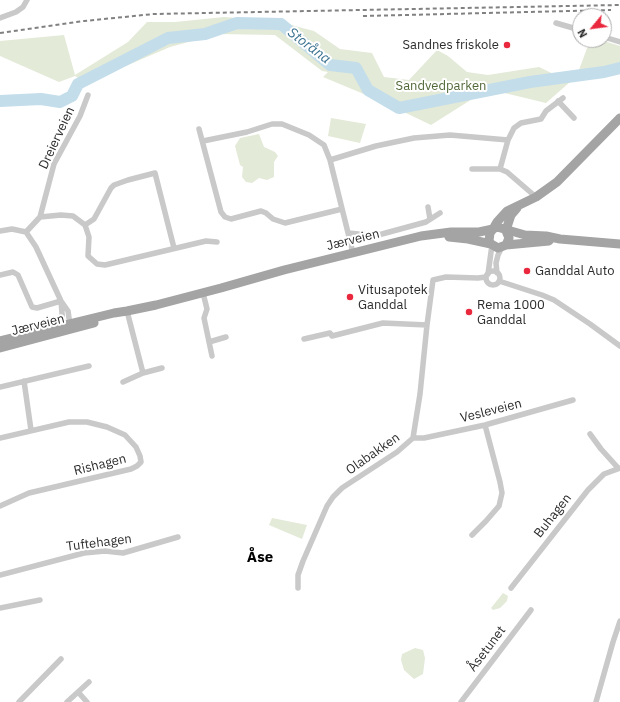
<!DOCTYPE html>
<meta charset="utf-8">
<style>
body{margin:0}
#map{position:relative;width:620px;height:702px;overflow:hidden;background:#fff;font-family:"IBM Plex Sans",sans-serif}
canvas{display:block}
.north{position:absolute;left:572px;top:8px;width:40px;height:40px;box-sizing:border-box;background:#fff;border:1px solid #ababab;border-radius:50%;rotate:241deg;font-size:11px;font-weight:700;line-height:16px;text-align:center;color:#2c2c2c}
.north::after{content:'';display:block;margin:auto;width:14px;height:18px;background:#e9283e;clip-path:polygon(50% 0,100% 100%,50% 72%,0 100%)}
</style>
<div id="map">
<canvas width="620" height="702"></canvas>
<div class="north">N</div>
</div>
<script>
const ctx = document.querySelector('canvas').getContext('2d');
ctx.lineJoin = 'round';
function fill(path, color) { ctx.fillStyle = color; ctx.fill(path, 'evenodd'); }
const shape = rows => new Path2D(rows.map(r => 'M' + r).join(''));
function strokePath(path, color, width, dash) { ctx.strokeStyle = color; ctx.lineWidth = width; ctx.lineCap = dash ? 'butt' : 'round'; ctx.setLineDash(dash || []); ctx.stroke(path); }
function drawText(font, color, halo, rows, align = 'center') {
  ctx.font = font + ' "IBM Plex Sans",sans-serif'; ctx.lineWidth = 4; ctx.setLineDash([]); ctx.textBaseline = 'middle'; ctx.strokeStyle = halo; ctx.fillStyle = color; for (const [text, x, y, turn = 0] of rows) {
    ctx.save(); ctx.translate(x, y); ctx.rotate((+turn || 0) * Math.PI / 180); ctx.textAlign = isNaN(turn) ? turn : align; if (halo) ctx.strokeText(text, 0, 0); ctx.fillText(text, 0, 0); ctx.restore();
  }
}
const green = shape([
 [224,17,276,21,314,31,340,49,372,53,384,77,409,80,437,50,448,56,467,72,488,75,539,67,570,82,546,103,488,89,431,125,383,102,323,77,328,72,322,71,275,35,218,34,170,47,86,83,75,76,59,82,0,56,0,41,64,35,75,75,128,42,147,22,175,22],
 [590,40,601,40,620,46,620,65,605,70,579,70],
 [331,118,366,124,360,143,328,136],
 [259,134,264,147,275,152,278,156,274,162,274,177,267,180,259,178,252,183,246,182,242,177,243,167,240,165,235,146,240,138],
 [272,518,307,525,302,539,269,525],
 [503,593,508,596,507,601,500,608,493,610,491,608],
 [415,648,423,650,425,658,423,674,414,679,404,670,401,660,402,654]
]);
const river = shape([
 [0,101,41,99,60,102,72,96,78,84,168,38,205,34,237,23,281,24,330,65,356,68,368,90,399,108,530,82,604,72,620,68]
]);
const street = shape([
 [0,18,16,12,23,7,27,0],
 [556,23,580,30],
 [604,37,620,42],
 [558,101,574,118],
 [199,129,221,212,225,217,231,219,261,211,266,213,273,219,285,223,342,209],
 [203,141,247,132,272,124,282,124,309,135,324,145,330,160,353,253],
 [330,160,376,146,414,138,450,135,508,140,514,128,521,123,541,119,546,111,563,98],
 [472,169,500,169,507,172,536,197],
 [500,169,508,140],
 [428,207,430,219],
 [40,217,61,215,73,216,85,225,89,237,88,256,97,264,105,265,206,241,217,242],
 [85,225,94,219,111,188,114,185,128,180,155,173,174,248],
 [0,231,12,229,26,232,36,247,61,301,68,311,70,325],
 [26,232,40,217,54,164,80,116,88,95],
 [348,233,369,235,382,234,426,222,440,213],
 '486 278a7 7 0 1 1 14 0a7 7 0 1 1-14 0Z',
 [497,273,496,263,498,255,502,247],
 [488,274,492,245],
 [0,275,13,272,18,275,32,307,37,308,61,301],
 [499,281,542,295,554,300,590,324,620,346],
 [203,293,207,309,204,318,212,356],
 [61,301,63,325,65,328],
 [127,311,143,373],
 [304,339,330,333,332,336,383,323,427,325],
 [209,342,226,337],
 [24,381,31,430],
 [123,382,143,373,162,368],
 [0,387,89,366],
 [590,434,601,449,618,468],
 [0,438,69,422,87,422,107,427,125,435,136,447,140,456,141,462,137,466,131,469,29,493,0,506],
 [413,438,424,438,485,425,573,400],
 [472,535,486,521,499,506,502,493,500,482,485,425],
 [0,575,84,553,105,551,123,553,178,537],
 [298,588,298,575,303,561,327,506,333,497,342,488,397,452,413,438,420,394,427,325,433,280,446,277,478,278,486,277],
 [511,588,588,490,604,474,620,468],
 [0,608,40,600],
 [78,692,87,702],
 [19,702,61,659],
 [67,702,89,682],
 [461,702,531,610],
 [596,702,613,642,620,621]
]);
const primary = shape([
 [493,229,497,222,507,211,536,197,557,182,620,118],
 [506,230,511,215,517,208],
 [506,231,509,238,506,245,498,248,491,244,489,241,490,233,493,229,497,227,525,235,546,236,560,239,620,244],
 [449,237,468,239,491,244],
 [506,245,549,241],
 [0,341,114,313,127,311,156,305,221,288,284,270,421,236,451,232,479,232,493,229],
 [0,348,94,323]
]);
const rail = shape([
 [363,16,611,10],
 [0,33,84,21,154,14,620,5]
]);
const markers = [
 [507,45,4,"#e9283e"],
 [527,271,4,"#e9283e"],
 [350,297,4,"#e9283e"],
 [469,312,4,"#e9283e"]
];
const poiNames = [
 ["Sandnes friskole",499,45,"right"],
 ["Ganddal Auto",535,271],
 ["Vitusapotek",358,290],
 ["Ganddal",358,305],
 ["Rema 1000",477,305],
 ["Ganddal",477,320]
];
const parkNames = [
 ["Sandvedparken",441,86]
];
const streetNames = [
 ["Dreierveien",57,138,-65],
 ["Jærveien",353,240,-14],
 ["Jærveien",38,325,-14],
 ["Vesleveien",491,411,-14],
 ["Olabakken",373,454,-35],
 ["Rishagen",100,465,-14],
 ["Buhagen",553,516,-52],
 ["Tuftehagen",99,543,-7],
 ["Åsetunet",487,649,-53]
];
const waterNames = [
 ["Storåna",309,46,37]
];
const quarterNames = [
 ["Åse",260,558]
];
fill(green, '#e3ead8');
strokePath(river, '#c3ddeb', 12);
strokePath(street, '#c9c9c9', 5.5);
strokePath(primary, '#a4a4a4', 9);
strokePath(rail, '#818181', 2, [4, 3]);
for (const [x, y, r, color] of markers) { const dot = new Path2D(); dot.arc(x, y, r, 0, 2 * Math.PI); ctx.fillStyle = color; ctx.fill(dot); strokePath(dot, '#fff', 1.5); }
drawText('13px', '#2c2c2c', '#fff', poiNames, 'left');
drawText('13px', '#516839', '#fff', parkNames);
drawText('13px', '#2c2c2c', '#fff', streetNames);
drawText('italic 14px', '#39718f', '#fff', waterNames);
drawText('bold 15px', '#000', '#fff', quarterNames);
</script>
